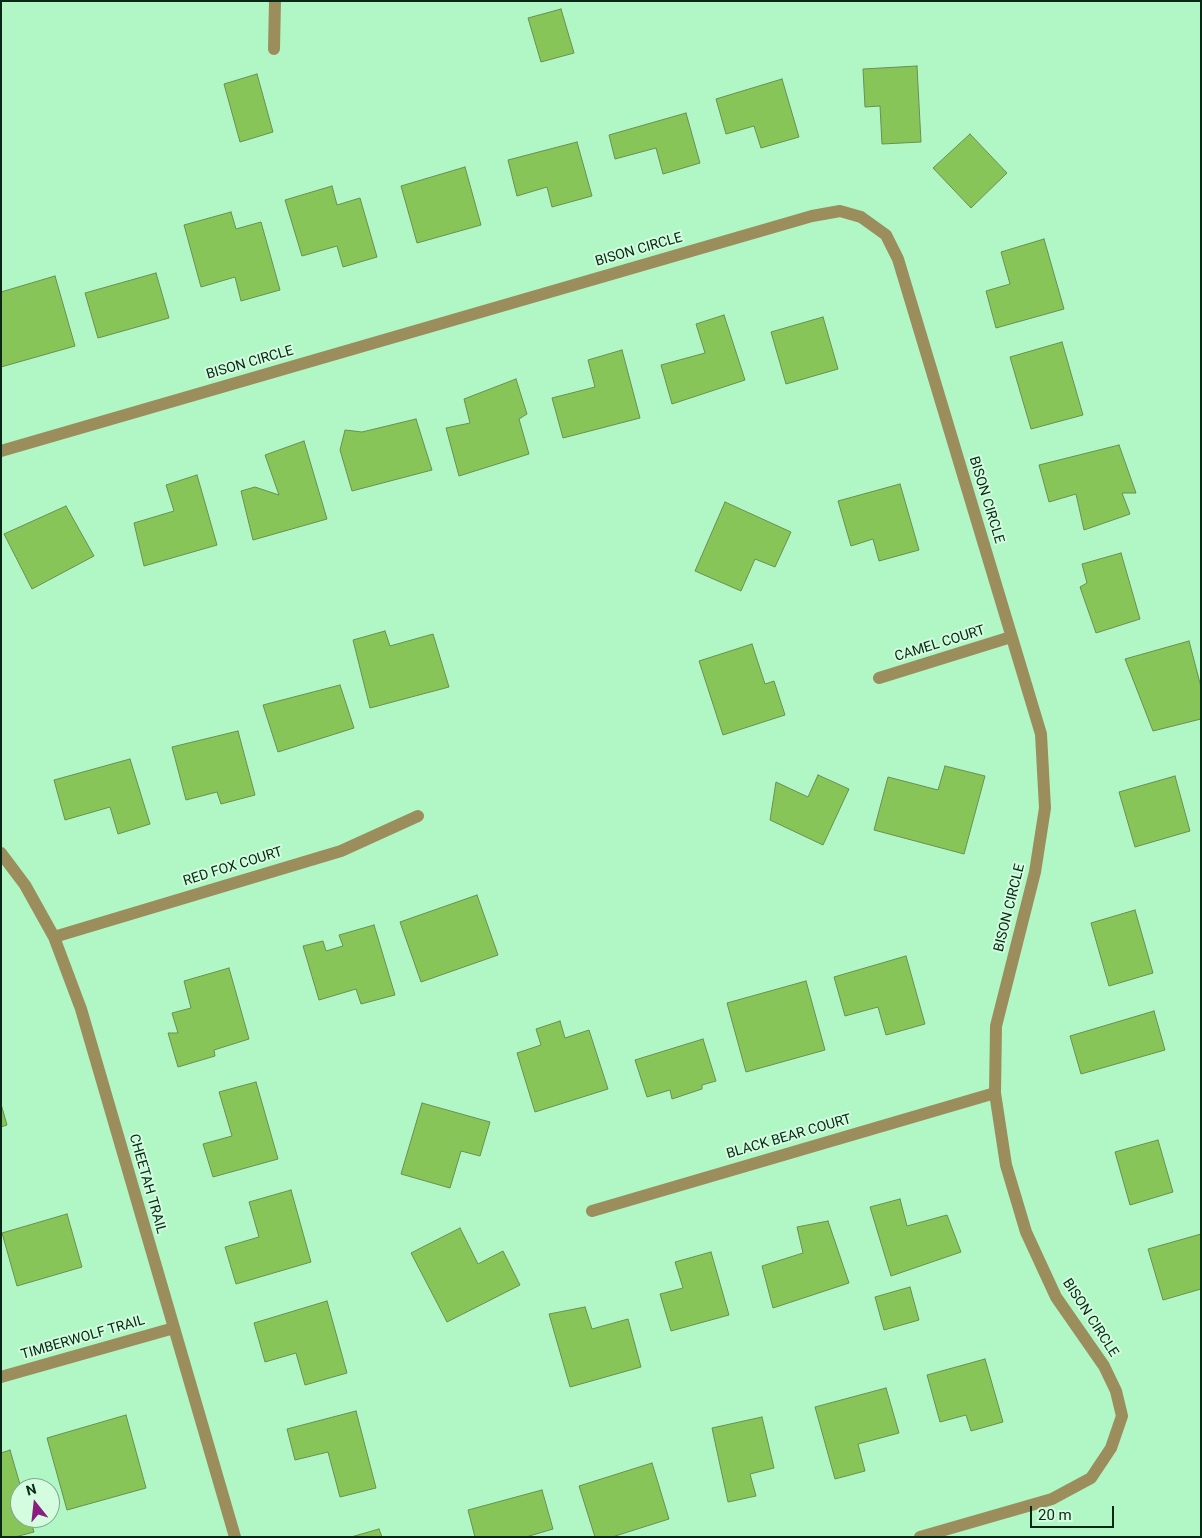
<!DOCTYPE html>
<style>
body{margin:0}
#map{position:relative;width:1202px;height:1538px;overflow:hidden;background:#b0f7c5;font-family:Roboto,sans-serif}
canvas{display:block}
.frame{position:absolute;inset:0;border:2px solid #092715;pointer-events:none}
.north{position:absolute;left:10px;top:1478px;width:50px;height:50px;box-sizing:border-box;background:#d3fdde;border:1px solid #82a78e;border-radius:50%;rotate:344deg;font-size:14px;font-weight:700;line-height:20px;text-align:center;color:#092715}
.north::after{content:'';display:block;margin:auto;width:18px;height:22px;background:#8c1c7f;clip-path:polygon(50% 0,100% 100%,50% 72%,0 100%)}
.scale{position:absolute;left:1030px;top:1506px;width:84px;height:22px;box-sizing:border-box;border:2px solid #092715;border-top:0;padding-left:6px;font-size:15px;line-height:18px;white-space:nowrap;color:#092715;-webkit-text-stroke:4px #d3fdde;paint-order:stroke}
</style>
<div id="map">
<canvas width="1202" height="1538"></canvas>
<div class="frame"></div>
<div class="north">N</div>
<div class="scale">20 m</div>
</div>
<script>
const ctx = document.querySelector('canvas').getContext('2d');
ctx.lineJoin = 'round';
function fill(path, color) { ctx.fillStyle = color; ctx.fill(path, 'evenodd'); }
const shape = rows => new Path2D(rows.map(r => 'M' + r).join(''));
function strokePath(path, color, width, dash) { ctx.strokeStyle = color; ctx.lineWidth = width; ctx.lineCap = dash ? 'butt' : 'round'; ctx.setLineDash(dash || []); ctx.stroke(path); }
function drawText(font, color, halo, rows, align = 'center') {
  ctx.font = font + ' Roboto,sans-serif'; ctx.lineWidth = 4; ctx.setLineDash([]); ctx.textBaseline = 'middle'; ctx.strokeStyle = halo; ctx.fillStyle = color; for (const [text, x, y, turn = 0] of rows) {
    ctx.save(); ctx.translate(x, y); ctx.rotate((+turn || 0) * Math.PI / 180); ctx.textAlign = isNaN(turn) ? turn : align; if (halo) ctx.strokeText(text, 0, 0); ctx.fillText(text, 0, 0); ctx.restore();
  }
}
const building = shape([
 [561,9,574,53,541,62,528,18,561,9],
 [917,66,921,142,882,144,880,106,865,107,863,69,917,66],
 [257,74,273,132,240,142,224,84,257,74],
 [782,79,799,137,761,148,754,126,726,134,716,99,782,79],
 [686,113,700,163,663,174,656,148,615,159,609,135,686,113],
 [970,134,1007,173,971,208,933,168,970,134],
 [577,142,592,196,552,207,547,187,517,196,508,160,577,142],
 [465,167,481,225,417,243,401,186,465,167],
 [332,186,337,205,360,198,377,257,343,267,337,246,302,256,285,200,332,186],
 [231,212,236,229,261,222,280,290,241,301,235,277,201,287,184,225,231,212],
 [1044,239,1064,309,996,328,986,291,1010,284,1001,252,1044,239],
 [156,273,169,318,98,338,85,293,156,273],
 [55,276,75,346,1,367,1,292,55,276],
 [724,315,745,380,672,404,661,365,705,353,696,324,724,315],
 [823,317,838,369,786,384,771,332,823,317],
 [1062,342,1083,415,1031,429,1010,357,1062,342],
 [622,350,640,418,563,438,552,398,595,387,588,360,622,350],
 [516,379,527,414,519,419,529,454,459,476,446,428,470,423,464,399,516,379],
 [416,419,432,470,352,491,340,450,345,430,362,432,416,419],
 [304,441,327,519,253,540,241,491,255,487,279,495,265,455,304,441],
 [1119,445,1136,493,1122,493,1130,514,1084,530,1076,494,1049,502,1039,465,1119,445],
 [197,475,217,545,144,566,134,523,174,511,166,485,197,475],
 [900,484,919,550,879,561,873,539,851,546,838,501,900,484],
 [725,502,791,532,775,567,755,559,741,591,695,571,725,502],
 [66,506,94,556,32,589,4,534,66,506],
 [1121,553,1140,619,1096,633,1080,587,1087,583,1082,564,1121,553],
 [385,631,390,646,433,634,449,687,370,708,353,640,385,631],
 [1189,641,1201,687,1201,719,1153,731,1125,659,1189,641],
 [752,644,765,684,774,681,785,715,723,735,699,661,752,644],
 [340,685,354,728,278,752,263,705,340,685],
 [238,731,255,795,221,804,217,792,186,800,172,747,238,731],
 [130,759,150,824,118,834,110,807,65,820,54,780,130,759],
 [945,766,985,776,964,854,874,830,888,777,938,790,945,766],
 [818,775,849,789,823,845,770,820,776,782,808,797,818,775],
 [1175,776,1190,831,1135,847,1119,792,1175,776],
 [477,895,498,955,421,982,400,922,477,895],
 [1135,910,1153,973,1109,986,1091,923,1135,910],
 [374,925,395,995,361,1004,356,989,319,1000,303,946,323,941,326,951,343,946,339,935,374,925],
 [906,956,925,1024,886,1035,878,1007,845,1016,834,977,906,956],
 [229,968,249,1039,214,1050,215,1056,178,1067,168,1033,178,1033,172,1013,191,1008,184,981,229,968],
 [806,981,825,1050,746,1072,727,1003,806,981],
 [1154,1011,1165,1050,1081,1074,1070,1036,1154,1011],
 [560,1021,565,1038,589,1030,608,1089,535,1112,517,1053,541,1045,536,1029,560,1021],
 [703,1039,716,1081,702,1085,702,1089,672,1099,670,1090,647,1097,635,1060,703,1039],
 [256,1082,278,1159,213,1177,203,1144,232,1136,219,1092,256,1082],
 [422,1103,490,1122,480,1156,461,1151,450,1188,401,1174,422,1103],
 [1,1104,7,1125,1,1127,1,1104],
 [1158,1140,1173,1192,1130,1205,1115,1152,1158,1140],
 [291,1190,311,1262,236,1284,225,1247,259,1237,249,1202,291,1190],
 [900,1199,907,1226,947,1215,961,1252,891,1276,870,1207,900,1199],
 [67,1214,82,1267,17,1286,2,1233,67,1214],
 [828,1221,849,1283,773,1308,762,1266,803,1253,797,1227,828,1221],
 [460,1228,478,1264,503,1251,520,1285,447,1322,411,1253,460,1228],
 [1201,1234,1201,1289,1163,1300,1148,1249,1201,1234],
 [711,1252,729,1315,671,1331,660,1294,683,1288,675,1262,711,1252],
 [910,1287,919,1320,884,1330,875,1297,910,1287],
 [327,1301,347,1373,305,1385,296,1353,265,1362,254,1323,327,1301],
 [585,1307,592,1329,628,1319,641,1367,570,1387,549,1314,585,1307],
 [985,1359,1003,1422,971,1431,966,1415,940,1422,927,1375,985,1359],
 [886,1388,899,1433,858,1444,865,1471,835,1479,815,1407,886,1388],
 [356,1411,376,1488,340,1497,328,1452,295,1460,287,1429,356,1411],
 [126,1415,146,1488,67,1510,47,1438,126,1415],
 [762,1417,774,1468,750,1474,756,1496,728,1502,712,1428,762,1417],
 [10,1450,21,1488,20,1518,30,1518,34,1532,15,1537,1,1537,1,1453,10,1450],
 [652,1463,669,1519,612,1537,595,1537,579,1486,652,1463],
 [542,1490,553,1529,526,1537,475,1537,468,1510,542,1490],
 [379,1529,382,1537,351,1537,379,1529]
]);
const service = shape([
 [274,49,275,1]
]);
const minor = shape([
 [1,451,812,216,840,211,861,217,886,235,898,259,1041,734,1045,808,1035,872,996,1026,995,1093,1006,1165,1026,1232,1056,1297,1104,1366,1116,1391,1122,1416,1111,1448,1091,1478,1052,1499,920,1537],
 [879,678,1011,637],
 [1,853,25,885,54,937,81,1009,235,1537],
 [54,937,341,851,418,816],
 [592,1211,995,1093],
 [1,1377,174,1328]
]);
const streetNames = [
 ["BISON CIRCLE",639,250,-16],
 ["BISON CIRCLE",250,363,-16],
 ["BISON CIRCLE",986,500,73],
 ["CAMEL COURT",940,644,-17],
 ["RED FOX COURT",233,867,-17],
 ["BISON CIRCLE",1010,908,-76],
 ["BLACK BEAR COURT",789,1137,-16],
 ["CHEETAH TRAIL",147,1184,74],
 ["BISON CIRCLE",1090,1318,57],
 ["TIMBERWOLF TRAIL",83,1338,-16]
];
fill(building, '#88c559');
strokePath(building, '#6a8f50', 1);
strokePath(service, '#9c8d5c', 12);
strokePath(minor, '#9c8d5c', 12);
drawText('14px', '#092715', '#d3fdde', streetNames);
</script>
